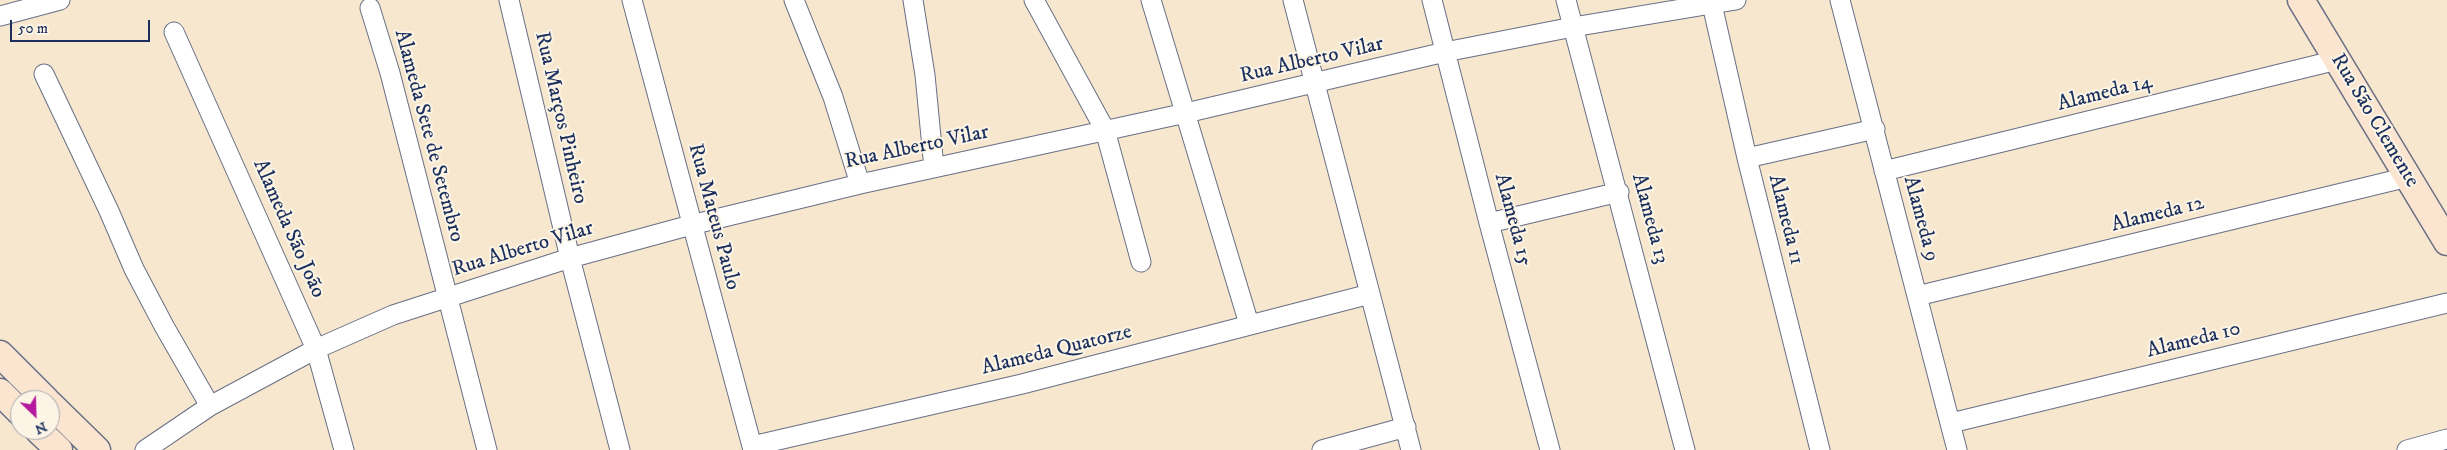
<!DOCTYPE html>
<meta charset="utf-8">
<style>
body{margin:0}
#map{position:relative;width:2447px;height:450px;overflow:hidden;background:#f6e7ce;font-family:"IM FELL DW Pica",serif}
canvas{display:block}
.north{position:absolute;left:10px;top:390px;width:50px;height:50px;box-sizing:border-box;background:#fcf5e5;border:1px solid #a2a6af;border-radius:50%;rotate:156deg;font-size:14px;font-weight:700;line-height:20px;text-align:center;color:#1b2f5e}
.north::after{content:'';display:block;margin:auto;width:18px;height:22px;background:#b5179e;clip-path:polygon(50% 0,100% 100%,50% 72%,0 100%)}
.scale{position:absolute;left:10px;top:20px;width:140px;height:22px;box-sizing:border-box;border:2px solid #1b2f5e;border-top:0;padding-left:6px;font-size:15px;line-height:18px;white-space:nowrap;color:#1b2f5e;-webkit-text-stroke:4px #fcf5e5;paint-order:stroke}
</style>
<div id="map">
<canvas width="2447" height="450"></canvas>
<div class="north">N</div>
<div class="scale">50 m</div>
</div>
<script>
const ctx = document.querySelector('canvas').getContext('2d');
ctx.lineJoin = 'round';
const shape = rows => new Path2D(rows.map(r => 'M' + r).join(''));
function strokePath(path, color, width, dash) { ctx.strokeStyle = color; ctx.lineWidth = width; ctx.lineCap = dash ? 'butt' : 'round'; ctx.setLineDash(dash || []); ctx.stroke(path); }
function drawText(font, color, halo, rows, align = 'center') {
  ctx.font = font + ' "IM FELL DW Pica",serif'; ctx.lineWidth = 4; ctx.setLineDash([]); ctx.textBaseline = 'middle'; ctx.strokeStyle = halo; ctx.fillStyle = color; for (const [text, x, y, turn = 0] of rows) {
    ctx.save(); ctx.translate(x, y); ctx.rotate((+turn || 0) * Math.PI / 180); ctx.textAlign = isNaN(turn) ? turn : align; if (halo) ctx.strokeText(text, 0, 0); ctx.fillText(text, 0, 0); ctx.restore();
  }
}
const minor = shape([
 [509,0,570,258,620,450],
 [632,0,753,450],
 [794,0,833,97,860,184],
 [913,0,925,75,934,168],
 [1034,0,1105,130,1141,262],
 [1151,0,1249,324],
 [1293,0,1411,450],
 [1432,0,1489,223,1550,450],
 [1566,0,1685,450],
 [1711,0,1747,158,1820,450],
 [1840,0,1957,450],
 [370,8,390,73,487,450],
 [0,16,60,0],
 [174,32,316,349,344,450],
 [44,74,109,211,134,269,164,326,210,406],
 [1747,158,1875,129],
 [1884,171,2337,60],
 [1489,223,1619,192],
 [1917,296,2408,177],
 [1951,423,2447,303],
 [752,446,1022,384,1370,294],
 [145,450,210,406,316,349,393,315,570,258,691,225,860,184,1186,113,1445,52,1573,27,1736,0],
 [1322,450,1406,427],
 [2407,450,2447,439]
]);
const secondary = shape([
 [2301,0,2447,242],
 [0,354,46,400],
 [0,392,20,412],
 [50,404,97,450],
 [38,430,59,450]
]);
const streetNames = [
 ["Rua Alberto Vilar",1312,61,-13],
 ["Alameda 14",2105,94,-14],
 ["Rua Marços Pinheiro",560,118,77],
 ["Rua São Clemente",2374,121,59],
 ["Alameda Sete de Setembro",428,136,75],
 ["Rua Alberto Vilar",917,148,-12],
 ["Alameda 12",2158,215,-14],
 ["Rua Mateus Paulo",713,217,75],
 ["Alameda 13",1649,219,75],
 ["Alameda 9",1920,219,75],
 ["Alameda 15",1512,220,75],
 ["Alameda 11",1785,220,76],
 ["Alameda São João",288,229,66],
 ["Rua Alberto Vilar",523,250,-17],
 ["Alameda 10",2194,341,-14],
 ["Alameda Quatorze",1057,351,-14]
];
strokePath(minor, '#686f85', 21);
strokePath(secondary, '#686f85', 29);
strokePath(minor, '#fff', 19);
strokePath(secondary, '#fce5d0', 26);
drawText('21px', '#1b2f5e', '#fcf5e5', streetNames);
</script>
